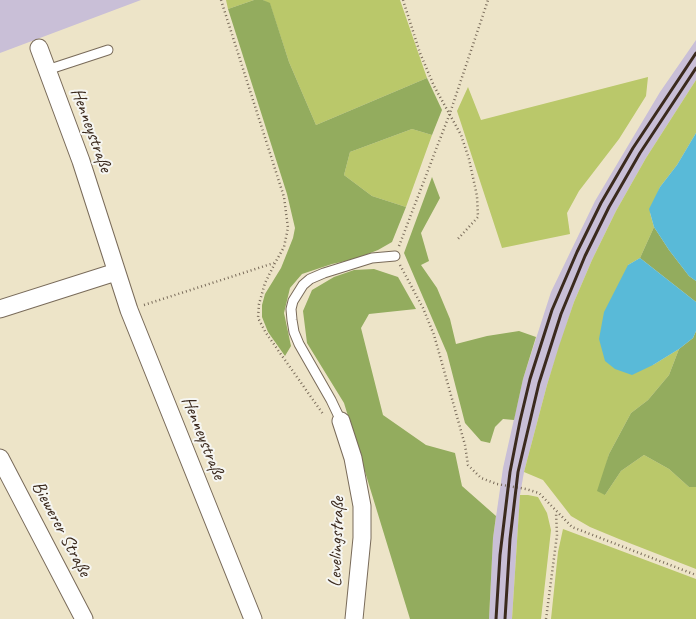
<!DOCTYPE html>
<meta charset="utf-8">
<style>
body{margin:0}
canvas{display:block;background:#ede4c8}
</style>
<canvas width="696" height="619"></canvas>
<script>
const ctx = document.querySelector('canvas').getContext('2d');
ctx.lineJoin = 'round';
function fill(path, color) { ctx.fillStyle = color; ctx.fill(path, 'evenodd'); }
const shape = rows => new Path2D(rows.map(r => 'M' + r).join(''));
function strokePath(path, color, width, dash) { ctx.strokeStyle = color; ctx.lineWidth = width; ctx.lineCap = dash ? 'butt' : 'round'; ctx.setLineDash(dash || []); ctx.stroke(path); }
function drawText(font, color, halo, rows, align = 'center') {
  ctx.font = font + ' Caveat,sans-serif'; ctx.lineWidth = 4; ctx.setLineDash([]); ctx.textBaseline = 'middle'; ctx.strokeStyle = halo; ctx.fillStyle = color; for (const [text, x, y, turn = 0] of rows) {
    ctx.save(); ctx.translate(x, y); ctx.rotate((+turn || 0) * Math.PI / 180); ctx.textAlign = isNaN(turn) ? turn : align; if (halo) ctx.strokeText(text, 0, 0); ctx.fillText(text, 0, 0); ctx.restore();
  }
}
const industrial = shape([
 [0,0,141,0,0,53],
 [696,40,696,80,646,158,616,211,592,260,574,302,547,385,524,472,520,495,512,619,489,619,493,538,503,468,523,379,551,292,595,201,660,92]
]);
const green = shape([
 [226,0,254,0,228,9],
 [263,0,400,0,427,78,316,125,289,62,270,4],
 [648,77,646,96,619,139,579,191,567,213,570,234,502,248,457,111,468,87,481,120],
 [696,80,696,133,677,165,660,187,650,213,654,227,640,258,628,265,653,365,679,349,669,375,648,400,631,413,609,454,605,469,605,495,621,471,644,455,669,469,689,487,696,487,696,569,619,539,590,527,571,516,543,480,524,472,547,385,559,346,574,302,592,260,616,211,646,158],
 [412,129,432,135,406,207,372,196,344,175,350,152],
 [520,495,528,495,538,497,547,513,551,530,541,619,512,619],
 [563,529,696,579,696,619,551,619,558,552]
]);
const forest = shape([
 [254,0,263,0,270,3,289,62,316,125,427,78,442,110,432,135,412,129,350,152,344,175,372,196,406,207,392,242,378,250,355,259,332,264,302,274,290,288,284,313,291,346,285,356,268,332,262,317,262,305,265,294,281,268,293,238,295,228,287,194,228,9],
 [432,177,440,198,421,233,429,261,421,265,437,288,450,319,456,344,487,336,519,331,536,337,523,379,514,420,503,419,495,427,490,443,481,441,465,423,447,353,404,253],
 [654,227,669,250,689,276,696,281,696,302,640,258],
 [374,269,398,277,416,309,369,314,361,328,383,415,426,445,455,453,462,486,496,516,493,538,489,619,410,619,344,403,307,343,303,311,312,290,334,277,354,270],
 [696,331,696,487,689,487,669,469,644,455,621,471,605,495,597,491,609,454,631,413,648,400,669,375,679,349,693,338]
]);
const water = shape([
 [696,133,696,281,689,276,669,250,654,227,649,209,660,187,677,165],
 [640,258,696,302,696,331,693,338,679,349,653,365,632,375,615,369,605,361,599,339,604,312,628,265]
]);
const path = shape([
 [221,0,284,197,288,228,284,247,275,263,265,283,259,304,258,318,266,333,323,414],
 [403,0,420,53,434,86,461,135,469,159,477,196,478,217,457,240],
 [399,246,450,113,488,0],
 [400,265,423,308,434,335,465,445,468,465,481,478,497,484,526,489,539,493,572,527,696,575],
 [144,305,274,263],
 [546,619,557,535,556,512]
]);
const service = shape([
 [47,70,108,50],
 [341,421,331,400,299,344,294,332,292,320,291,309,293,301,303,285,310,279,324,273,372,258,395,256]
]);
const minor = shape([
 [39,48,81,161,129,310,253,619],
 [0,309,116,272],
 [341,421,353,458,362,506,362,538,354,619],
 [0,458,84,619]
]);
const rail = shape([
 [496,619,500,555,510,472,520,421,530,379,552,310,577,252,601,203,633,148,696,53],
 [505,619,510,539,518,472,539,383,561,314,585,256,609,207,640,153,696,68]
]);
const streetNames = [
 ["Henneystraße",91,130,70],
 ["Henneystraße",203,438,68],
 ["Biewerer Straße",61,529,62],
 ["Levelingstraße",337,542,-88]
];
fill(industrial, '#c9bfd7');
fill(green, '#bac86a');
fill(forest, '#93ac5e');
fill(water, '#59bad8');
strokePath(service, '#796b5a', 11);
strokePath(minor, '#796b5a', 19);
strokePath(path, '#796b5a', 2.5, [1, 3]);
strokePath(service, '#fff', 9);
strokePath(minor, '#fff', 17);
strokePath(rail, '#3b2a1e', 3);
drawText('19px', '#3b2a1e', '#f6f6f2', streetNames);
</script>
